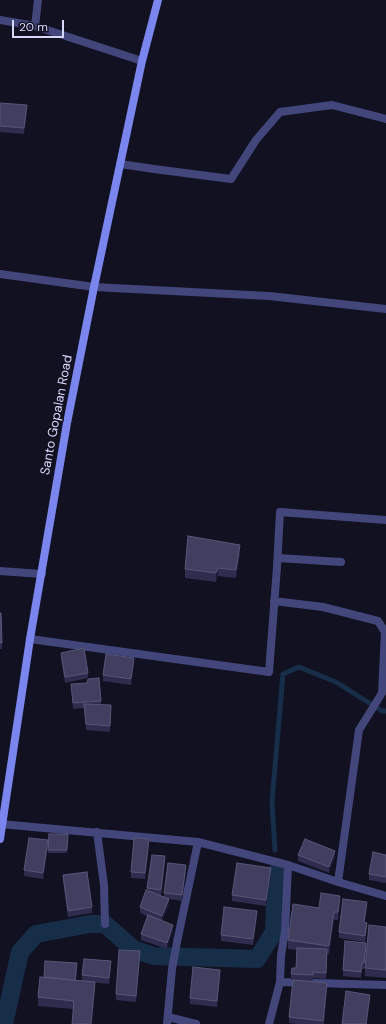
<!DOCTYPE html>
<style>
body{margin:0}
#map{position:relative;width:386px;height:1024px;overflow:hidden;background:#121122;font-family:"DM Sans",sans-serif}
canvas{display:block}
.scale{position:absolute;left:12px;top:20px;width:52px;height:18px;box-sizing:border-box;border:2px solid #d7d7fa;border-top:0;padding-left:5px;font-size:12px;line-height:14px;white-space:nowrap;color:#d7d7fa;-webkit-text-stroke:3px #121122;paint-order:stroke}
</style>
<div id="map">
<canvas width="386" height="1024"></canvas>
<div class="scale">20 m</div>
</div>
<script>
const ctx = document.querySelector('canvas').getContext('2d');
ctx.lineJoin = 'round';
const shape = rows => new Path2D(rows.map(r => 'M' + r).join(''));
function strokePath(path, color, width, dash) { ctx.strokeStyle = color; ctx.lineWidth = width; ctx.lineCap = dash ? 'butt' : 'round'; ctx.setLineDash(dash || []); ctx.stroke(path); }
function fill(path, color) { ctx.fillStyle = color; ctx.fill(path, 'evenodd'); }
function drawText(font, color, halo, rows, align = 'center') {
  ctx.font = font + ' "DM Sans",sans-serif'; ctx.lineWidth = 3; ctx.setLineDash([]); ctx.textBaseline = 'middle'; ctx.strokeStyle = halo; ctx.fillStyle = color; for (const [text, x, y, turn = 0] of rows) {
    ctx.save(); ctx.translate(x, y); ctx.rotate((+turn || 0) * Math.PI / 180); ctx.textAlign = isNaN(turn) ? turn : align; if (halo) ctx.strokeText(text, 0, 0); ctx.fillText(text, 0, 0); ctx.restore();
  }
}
const stream = shape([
 [275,850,272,801,283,674,299,667,336,682,382,711,386,711]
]);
const canal = shape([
 [4,1024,20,952,36,934,90,924,105,924,133,949,154,956,257,959,274,932,276,872]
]);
const minor = shape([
 [0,20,35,26,142,61],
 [35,26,38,0],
 [120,164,154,169,231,179,256,140,280,112,332,105,386,119],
 [0,274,94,287,269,296,386,309],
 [278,558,341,562],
 [0,571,42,574],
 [274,601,323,607,378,621,385,632,382,693,359,730,338,882],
 [30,639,269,672,277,567,280,512,386,520],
 [0,824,198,842,288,865,338,882,386,896],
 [97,832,104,885,105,924],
 [280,982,386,985],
 [168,1017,196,1024],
 [167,1024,172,969,177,942,198,842],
 [269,1024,280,982,281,956,285,931,288,865]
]);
const secondary = shape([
 [0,839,30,639,67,423,94,287,142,61,158,0]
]);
const wall = shape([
 [0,103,27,110,24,134,0,132],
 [240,553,236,578,218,576,216,582,185,578,185,569],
 [0,613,1,613,2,649,0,649],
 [61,653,88,673,88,678,65,683,61,659],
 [134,663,131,685,103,681,103,675],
 [71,684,101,701,101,705,111,705,110,732,86,730,84,708,73,709],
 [49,834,68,834,67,853,48,853],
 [149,845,145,879,131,878,131,872],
 [48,846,43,879,24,876,24,870],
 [298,855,335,857,329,873,298,861],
 [386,855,386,883,369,880,369,874],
 [165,862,161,896,159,895,164,897,164,893,186,871,182,901,169,899,169,905,162,921,173,931,167,949,141,940,141,934,147,916,140,913,140,907,147,891,147,888],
 [271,874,266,906,232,901,232,895],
 [63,875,92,907,92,913,68,917,63,881],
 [340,904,338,920,334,920,329,954,327,954,326,979,313,978,313,981,291,980,291,974,296,968,297,950,288,949,288,940],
 [367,908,364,922,367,929,365,942,339,938,339,932],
 [257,917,253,945,221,941,221,935],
 [386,927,386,978,365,976,365,968],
 [366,949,364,969,362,969,361,978,343,976,343,970],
 [140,957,136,1002,116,1000,116,994],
 [111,967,109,984,82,981,82,975],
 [77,969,76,980,95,991,73,1009,38,1006,38,997,44,977],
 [220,976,217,1007,190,1004,190,998],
 [327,989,324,1024,296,1024,289,1023,289,1017]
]);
const shadedWall = shape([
 [27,105,27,110,24,134,24,128],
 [240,545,240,553,236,578,236,570],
 [218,568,218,576,216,582,216,573],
 [134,658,134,663,131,685,131,679],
 [149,839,149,845,145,879,145,873],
 [48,840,48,846,43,879,43,873],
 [335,851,335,857,329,873,329,867],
 [165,856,165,862,161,896,161,890],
 [186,865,186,871,182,901,182,895],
 [271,868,271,874,266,906,266,900],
 [340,896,340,904,338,920,338,912],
 [169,899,169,905,162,921,162,916],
 [367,902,367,908,364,928,364,922],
 [257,911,257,917,253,945,253,939],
 [334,912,334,920,329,954,329,946],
 [367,923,367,929,365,942,365,936],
 [173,925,173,931,167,949,167,943],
 [140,951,140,957,136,1002,136,996],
 [111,961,111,967,109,984,109,978],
 [220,970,220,976,217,1007,217,1001],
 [95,982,95,991,92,1024,91,1024],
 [327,983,327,989,323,1024,323,1021],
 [370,995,370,1000,367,1024,366,1024]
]);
const building = shape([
 [0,103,27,105,24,128,0,126,0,103],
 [188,536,240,545,236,570,218,568,216,573,185,569,188,536],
 [0,613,1,613,2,643,0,643,0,613],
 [84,648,88,673,65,677,61,653,84,648],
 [106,654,134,658,131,679,103,675,106,654],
 [99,678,101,701,73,703,71,684,87,683,88,679,99,678],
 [84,704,111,705,110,726,86,724,84,704],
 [49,834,68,834,67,850,48,850,49,834],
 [29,838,48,840,43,873,24,870,29,838],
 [134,838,149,839,145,873,131,872,134,838],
 [305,839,335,851,329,867,298,855,305,839],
 [373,852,386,855,386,877,369,874,373,852],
 [152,855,165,856,161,890,147,888,152,855],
 [168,863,186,865,182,895,164,893,168,863],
 [237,863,271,868,266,900,232,895,237,863],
 [87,872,92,907,68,911,63,875,87,872],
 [146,890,169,899,162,916,140,907,146,890],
 [321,893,340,896,338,912,334,912,329,946,288,940,293,904,319,908,321,893],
 [343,899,367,902,364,922,367,923,365,936,339,932,343,899],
 [224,907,257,911,253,939,221,935,224,907],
 [148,915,173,925,167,943,141,934,148,915],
 [369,925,386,927,386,970,365,968,369,925],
 [345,941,366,943,364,963,362,963,361,972,343,970,345,941],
 [297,948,327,949,326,973,313,972,313,975,291,974,292,968,296,968,297,948],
 [119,950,140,951,136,996,116,994,119,950],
 [84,959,111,961,109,978,82,975,84,959],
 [45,961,77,963,75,980,44,977,45,961],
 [193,967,220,970,217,1001,190,998,193,967],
 [40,977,95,982,91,1024,72,1024,74,1001,38,997,40,977],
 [293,980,327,983,323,1021,289,1017,293,980],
 [346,991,370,995,366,1024,342,1024,346,991]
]);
const streetNames = [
 ["Santo Gopalan Road",57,415,-79]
];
strokePath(stream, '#162e47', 5);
strokePath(canal, '#162e47', 18);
strokePath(minor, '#42467b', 8);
strokePath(secondary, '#7a85ee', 8);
fill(wall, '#2f2c4e');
fill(shadedWall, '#1c1935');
fill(building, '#413e60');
strokePath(building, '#585678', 1);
drawText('13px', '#d7d7fa', '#121122', streetNames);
</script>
